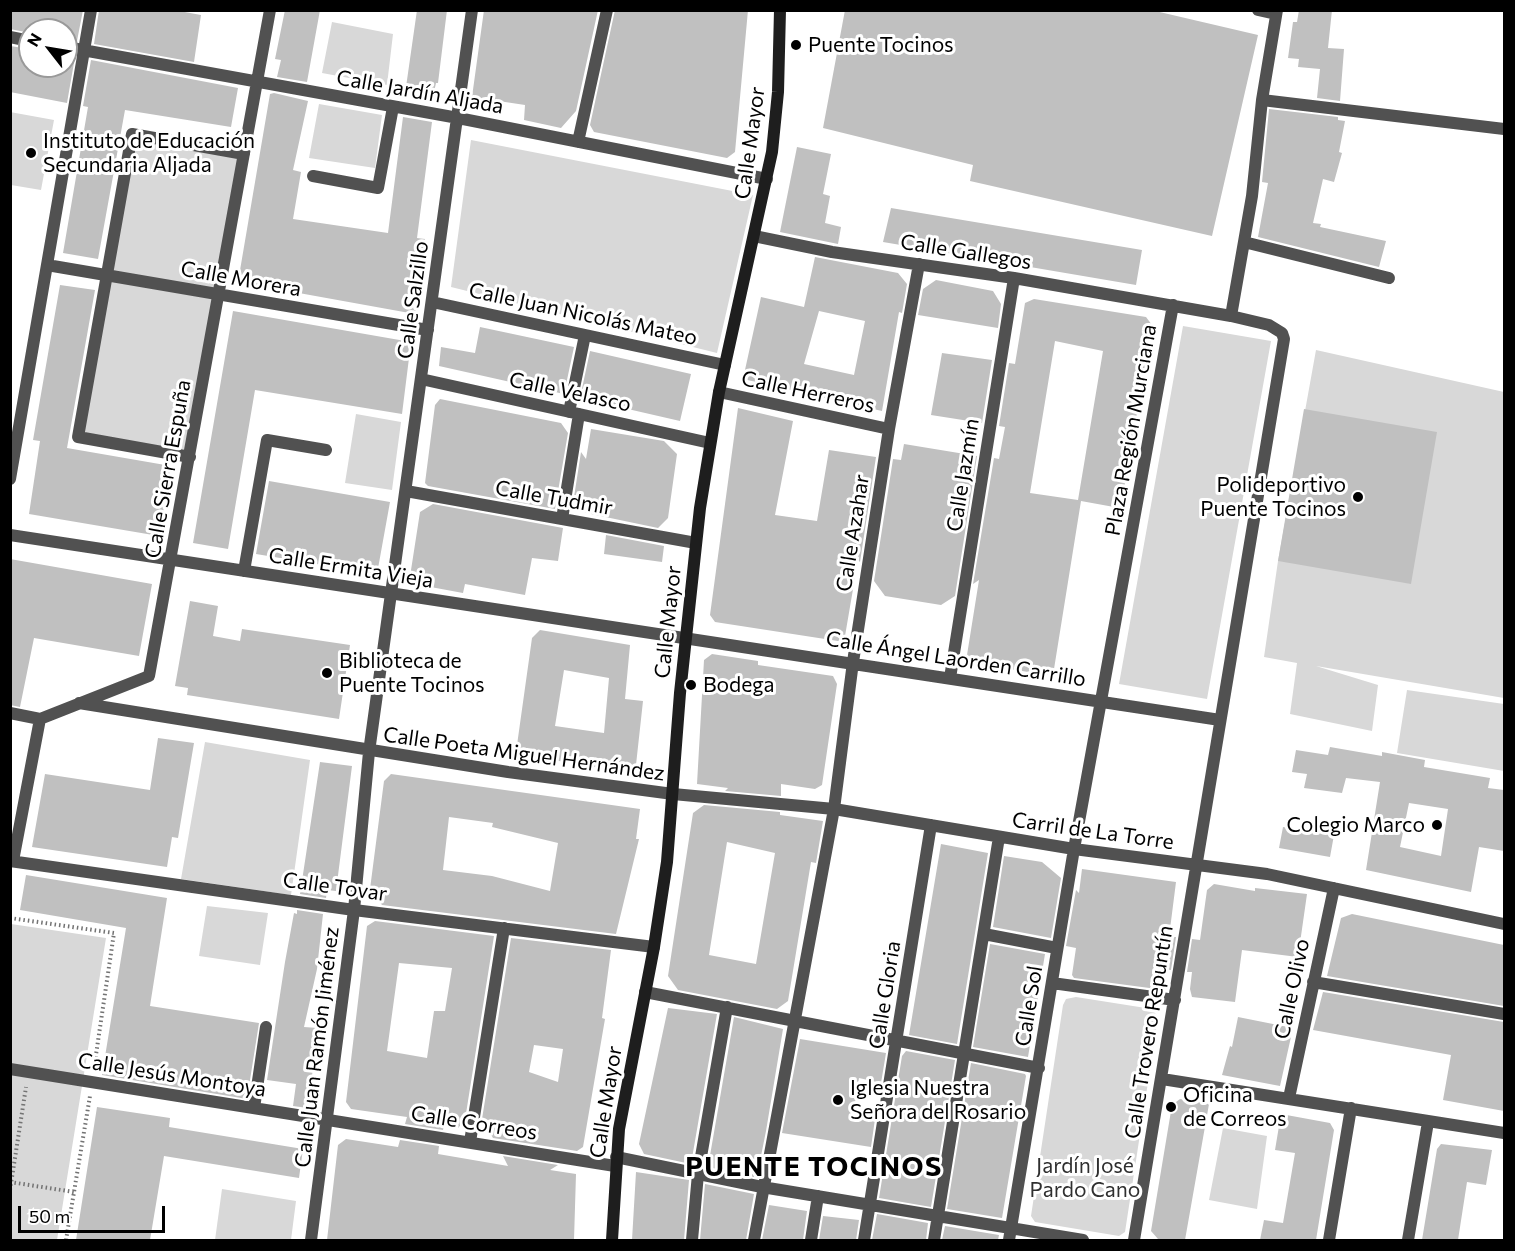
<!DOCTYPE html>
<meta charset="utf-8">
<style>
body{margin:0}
#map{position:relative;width:1515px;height:1251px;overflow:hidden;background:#fff;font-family:Commissioner,sans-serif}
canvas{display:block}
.frame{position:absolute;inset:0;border:12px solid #000;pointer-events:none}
.north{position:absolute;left:18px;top:18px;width:60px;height:60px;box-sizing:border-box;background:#fff;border:2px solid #999;border-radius:50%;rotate:301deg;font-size:16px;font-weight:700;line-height:24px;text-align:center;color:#000}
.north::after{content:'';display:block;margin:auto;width:21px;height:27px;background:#000;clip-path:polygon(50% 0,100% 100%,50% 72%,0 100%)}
.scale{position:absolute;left:18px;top:1206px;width:147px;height:27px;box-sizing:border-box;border:3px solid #000;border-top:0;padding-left:8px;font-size:18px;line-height:21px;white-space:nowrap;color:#000;-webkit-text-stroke:4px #fff;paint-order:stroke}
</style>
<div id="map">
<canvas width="1515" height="1251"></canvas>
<div class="frame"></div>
<div class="north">N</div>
<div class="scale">50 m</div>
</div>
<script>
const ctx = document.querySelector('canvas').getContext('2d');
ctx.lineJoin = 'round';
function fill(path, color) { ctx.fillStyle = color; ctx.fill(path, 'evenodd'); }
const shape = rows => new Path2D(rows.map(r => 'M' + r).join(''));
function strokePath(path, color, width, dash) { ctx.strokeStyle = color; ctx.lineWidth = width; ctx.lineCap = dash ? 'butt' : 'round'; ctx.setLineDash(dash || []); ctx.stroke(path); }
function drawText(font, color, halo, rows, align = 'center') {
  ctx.font = font + ' Commissioner,sans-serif'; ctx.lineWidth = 6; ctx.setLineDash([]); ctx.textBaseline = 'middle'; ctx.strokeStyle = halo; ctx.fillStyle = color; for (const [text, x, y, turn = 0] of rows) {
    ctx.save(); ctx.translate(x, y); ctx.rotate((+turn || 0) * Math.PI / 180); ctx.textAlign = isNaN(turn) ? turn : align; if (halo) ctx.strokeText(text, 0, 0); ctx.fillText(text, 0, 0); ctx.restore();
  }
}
const green = shape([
 [332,22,393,34,387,85,322,73],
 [319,104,382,115,375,168,309,158],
 [10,112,54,120,41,190,11,185],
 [132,134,244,154,190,457,78,437],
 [471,140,753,195,717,353,451,287],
 [1183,326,1271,341,1207,699,1119,684],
 [1316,350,1504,392,1504,698,1316,666,1378,685,1372,731,1290,714,1297,663,1264,657,1278,561],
 [356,414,401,422,392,490,345,483],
 [1407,690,1504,704,1504,771,1397,753],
 [205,742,310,760,291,895,181,879],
 [207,906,268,913,260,965,199,956],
 [11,924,106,938,57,1240,11,1240],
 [1076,997,1152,1009,1158,1017,1125,1232,1119,1236,1035,1222,1031,1216,1063,1005,1066,999],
 [1223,1128,1267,1136,1257,1209,1209,1200],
 [222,1189,296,1201,291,1240,215,1240]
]);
const building = shape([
 [10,10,83,10,77,41,66,39,66,30,30,24,30,33,10,29],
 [99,10,174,10,201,15,194,62,94,44],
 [285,10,320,10,307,82,277,77,281,60,275,59],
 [417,10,447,10,438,83,436,83,434,92,406,87],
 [484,10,598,10,576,111,561,128,524,120,525,105,472,97],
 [615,10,748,10,735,152,727,158,594,132,590,125],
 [845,10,1151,10,1258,35,1212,236,970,181,973,165,823,128],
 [1299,10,1332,10,1328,48,1344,49,1340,101,1317,98,1320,69,1298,67,1299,59,1288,58,1293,22,1297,22],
 [10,46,30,49,30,66,66,66,66,55,75,57,67,103,10,92],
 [91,60,238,88,231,127,125,110,98,259,63,253,88,107,83,106],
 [274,93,308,101,293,170,301,172,293,219,388,233,403,117,432,122,417,238,425,239,415,314,238,282,270,94],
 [1269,109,1338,117,1338,120,1345,121,1339,152,1342,153,1334,182,1323,179,1313,223,1321,224,1320,227,1386,241,1379,267,1258,237,1268,183,1262,182],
 [797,147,831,154,823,194,830,196,825,223,841,227,838,244,780,232],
 [891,208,1142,250,1136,285,883,242],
 [815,257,898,273,907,284,902,313,899,312,882,411,743,379,761,297,804,307],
 [819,311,865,321,854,375,804,364],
 [936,280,993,291,1001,304,998,328,918,315,923,289],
 [60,285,95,290,67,448,171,466,159,536,29,514,40,441,33,440],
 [1034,299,1146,317,1152,325,1122,501,1114,507,1081,501,1054,669,1047,675,972,663,967,655,979,580,973,584,994,458,999,459,1005,427,999,426,1009,363,1015,364,1025,303],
 [1055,341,1103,351,1078,500,1030,493],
 [233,311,411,342,402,414,255,390,228,549,193,543],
 [480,327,574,347,564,394,439,366,441,347,475,353],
 [590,351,691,374,680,421,580,398],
 [942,353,992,360,982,423,931,415],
 [440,399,561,423,568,433,555,509,428,486,425,483,435,405],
 [738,408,793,421,775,515,817,521,829,450,876,457,860,562,858,560,845,636,838,641,715,622,710,615],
 [1304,409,1437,432,1411,584,1278,561],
 [591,429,664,441,677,454,668,518,658,528,572,510,581,452,586,459],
 [904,444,977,456,955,596,941,605,885,596,874,581,893,459,901,460],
 [269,481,390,502,377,574,256,554],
 [433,504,563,528,558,561,532,558,525,595,465,584,463,593,409,583,420,512],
 [606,535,664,546,662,562,604,554],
 [10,559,152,584,139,656,34,638,20,707,10,705],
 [190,601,218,606,213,636,240,641,242,629,350,645,339,719,187,695,188,688,175,686],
 [540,630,630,645,625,699,643,701,635,774,524,755,517,745,532,638],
 [564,670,609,678,604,733,555,726],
 [712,654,758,661,758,665,833,676,837,684,822,785,815,789,781,784,781,796,725,791,728,788,697,784,704,660],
 [158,738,194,743,178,838,172,837,167,867,32,847,45,774,150,790],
 [1330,747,1382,756,1382,752,1425,760,1424,767,1490,778,1488,788,1504,790,1504,851,1479,847,1471,892,1366,870,1380,782,1346,778,1342,793,1304,788,1307,774,1292,772,1296,750,1328,755],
 [1409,803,1448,809,1441,856,1400,847],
 [320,762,352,766,336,891,327,890,326,898,300,894],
 [391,774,640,809,636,839,639,839,616,934,382,905,370,889,384,781],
 [449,817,493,823,492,827,558,843,550,891,492,876,443,870],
 [704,805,780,812,780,815,823,821,816,863,811,862,788,1001,777,1009,678,990,668,976,693,813],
 [727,842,775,853,756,964,709,955],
 [1283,827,1334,835,1330,857,1279,848],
 [941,844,988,853,957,1044,909,1035],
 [1004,856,1042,862,1061,878,1051,938,993,927],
 [1082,869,1176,882,1169,937,1176,937,1171,970,1162,969,1157,989,1074,978,1072,975,1076,948,1066,946,1076,890,1079,893],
 [26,875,167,898,150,1006,259,1023,247,1099,102,1075,126,928,20,910],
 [1214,884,1255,891,1255,888,1307,894,1298,957,1242,950,1235,1002,1192,997,1190,989,1192,972,1187,972,1192,939,1200,940,1207,890],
 [297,910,323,914,317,969,304,1027,318,1028,308,1108,293,1106,296,1084,267,1080,285,962,294,913,297,914],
 [1352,914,1504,945,1504,1006,1327,976,1341,918],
 [375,921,494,936,465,1120,458,1128,444,1125,443,1130,405,1124,407,1117,351,1109,346,1102,367,926],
 [399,963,452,968,445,1011,434,1011,427,1058,387,1051],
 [511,938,611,950,602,1018,605,1019,583,1147,577,1151,493,1138,482,1119],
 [534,1045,563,1049,558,1082,529,1072],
 [990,944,1045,954,1028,1057,973,1047],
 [1323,992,1504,1022,1504,1111,1443,1100,1451,1055,1313,1030],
 [668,1008,717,1014,691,1164,644,1154,639,1144],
 [734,1017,783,1029,766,1131,760,1161,756,1161,754,1177,708,1167],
 [1238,1017,1293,1028,1280,1086,1222,1075,1230,1046,1232,1047],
 [800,1039,886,1053,881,1083,859,1078,853,1116,875,1119,871,1147,782,1133],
 [906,1051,955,1060,931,1207,879,1198,902,1056],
 [971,1063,1025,1074,1026,1076,1002,1218,947,1209],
 [1180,1099,1209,1104,1185,1240,1169,1240,1158,1239,1151,1231,1172,1105],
 [97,1107,170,1118,169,1127,303,1149,299,1178,164,1156,150,1240,76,1240],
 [1281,1114,1330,1123,1334,1130,1316,1240,1260,1240,1264,1220,1283,1223,1295,1153,1275,1150],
 [346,1139,398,1147,400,1140,439,1146,438,1154,508,1166,503,1156,558,1165,550,1170,576,1174,574,1240,327,1240,338,1145],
 [1441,1144,1492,1150,1486,1185,1467,1182,1458,1240,1422,1240,1437,1149],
 [636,1172,689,1180,684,1240,632,1240],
 [705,1184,754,1194,746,1240,700,1240],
 [769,1205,807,1211,803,1240,762,1240],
 [877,1214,928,1223,926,1240,872,1240],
 [823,1216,859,1220,856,1240,819,1240],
 [945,1226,999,1235,998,1240,942,1240]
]);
const path = shape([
 [10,918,114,933,94,1068],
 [10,1182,74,1192],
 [10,1190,26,1087],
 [66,1240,90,1096]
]);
const street = shape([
 [1258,10,1276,14],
 [10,37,30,41],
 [66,47,458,118,767,179],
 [1262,100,1504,129],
 [578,142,607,10],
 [313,176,378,188,393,107],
 [754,236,832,252,1014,278,1231,316,1269,325,1282,333,1284,339,1134,1240],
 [1244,242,1389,278],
 [47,265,428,330],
 [432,302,725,365],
 [1231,316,1252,196,1262,100,1277,10],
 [421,379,710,443],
 [719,392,889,429],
 [569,412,585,335],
 [190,457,78,437,132,134,244,154],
 [10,479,91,10],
 [406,491,696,543],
 [562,519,579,414],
 [10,535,1220,720],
 [244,571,267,440,326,450],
 [950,678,1014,278],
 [79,703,508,772,673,794,834,809,1074,849,1267,874,1504,924],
 [10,713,40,719],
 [10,861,354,910,654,947],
 [13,861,40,719,149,676,270,10],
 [984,934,1057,948],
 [1313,982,1504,1014],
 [1052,983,1175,1000],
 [645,992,1039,1068],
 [10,1069,615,1166],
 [1162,1079,1504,1133],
 [1289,1098,1334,888],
 [254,1108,266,1027],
 [470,1142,504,928],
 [616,1157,762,1187,1083,1240],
 [311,1240,354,910,369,752,472,10],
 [692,1240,698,1174,727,1007],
 [754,1240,834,809,853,662,889,429,919,264],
 [811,1240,818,1196],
 [864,1240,931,825],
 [934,1240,999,837],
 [1009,1240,1074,849,1173,305],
 [1329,1240,1351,1108],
 [1408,1240,1428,1122]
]);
const secondary = shape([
 [612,1240,619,1129,654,947,667,862,680,693,700,508,719,392,772,152,778,92,780,10]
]);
const markers = [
 [796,45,6,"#000"],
 [31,153,6,"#000"],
 [1358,497,6,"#000"],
 [327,673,6,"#000"],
 [691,685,6,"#000"],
 [1437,825,6,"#000"],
 [838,1100,6,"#000"],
 [1171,1107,6,"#000"]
];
const poiNames = [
 ["Puente Tocinos",808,45],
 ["Instituto de Educación",43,141],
 ["Secundaria Aljada",43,165],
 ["Polideportivo",1346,485,"right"],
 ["Puente Tocinos",1346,509,"right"],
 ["Biblioteca de",339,661],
 ["Puente Tocinos",339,685],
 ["Bodega",703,685],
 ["Colegio Marco",1425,825,"right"],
 ["Iglesia Nuestra",850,1088],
 ["Señora del Rosario",850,1112],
 ["Oficina",1183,1095],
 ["de Correos",1183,1119]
];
const streetNames = [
 ["Calle Jardín Aljada",420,92,10],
 ["Calle Mayor",750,143,-82],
 ["Calle Gallegos",966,252,9],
 ["Calle Morera",241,279,10],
 ["Calle Salzillo",413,300,-82],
 ["Calle Juan Nicolás Mateo",583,314,12],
 ["Calle Velasco",570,392,12],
 ["Calle Herreros",808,392,12],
 ["Plaza Región Murciana",1131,430,-80],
 ["Calle Sierra Espuña",168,469,-80],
 ["Calle Jazmín",963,475,-81],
 ["Calle Tudmir",554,498,10],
 ["Calle Azahar",853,533,-81],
 ["Calle Ermita Vieja",351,568,9],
 ["Calle Mayor",668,622,-84],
 ["Calle Ángel Laorden Carrillo",956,659,9],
 ["Calle Poeta Miguel Hernández",524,754,8],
 ["Carril de La Torre",1093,831,8],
 ["Calle Tovar",335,887,8],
 ["Calle Olivo",1292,989,-78],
 ["Calle Gloria",885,995,-81],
 ["Calle Sol",1029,1006,-81],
 ["Calle Trovero Repuntín",1149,1032,-81],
 ["Calle Juan Ramón Jiménez",317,1047,-83],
 ["Calle Jesús Montoya",172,1075,9],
 ["Calle Mayor",606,1102,-81],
 ["Calle Correos",474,1123,9]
];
const parkNames = [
 ["Jardín José",1085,1166],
 ["Pardo Cano",1085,1190]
];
const districtNames = [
 ["PUENTE TOCINOS",814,1167]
];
fill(green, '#d8d8d8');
fill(building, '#c0c0c0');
strokePath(path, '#737373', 4, [1.5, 3]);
strokePath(street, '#515151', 12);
strokePath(secondary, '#1e1e1e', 12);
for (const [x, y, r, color] of markers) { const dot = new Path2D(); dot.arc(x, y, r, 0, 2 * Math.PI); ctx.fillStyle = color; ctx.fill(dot); strokePath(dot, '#fff', 2); }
drawText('21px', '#000', '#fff', poiNames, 'left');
drawText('21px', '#000', '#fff', streetNames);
drawText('21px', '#2f2f2f', '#fff', parkNames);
ctx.letterSpacing = '1.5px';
drawText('bold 27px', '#000', '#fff', districtNames);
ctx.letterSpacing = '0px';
</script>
